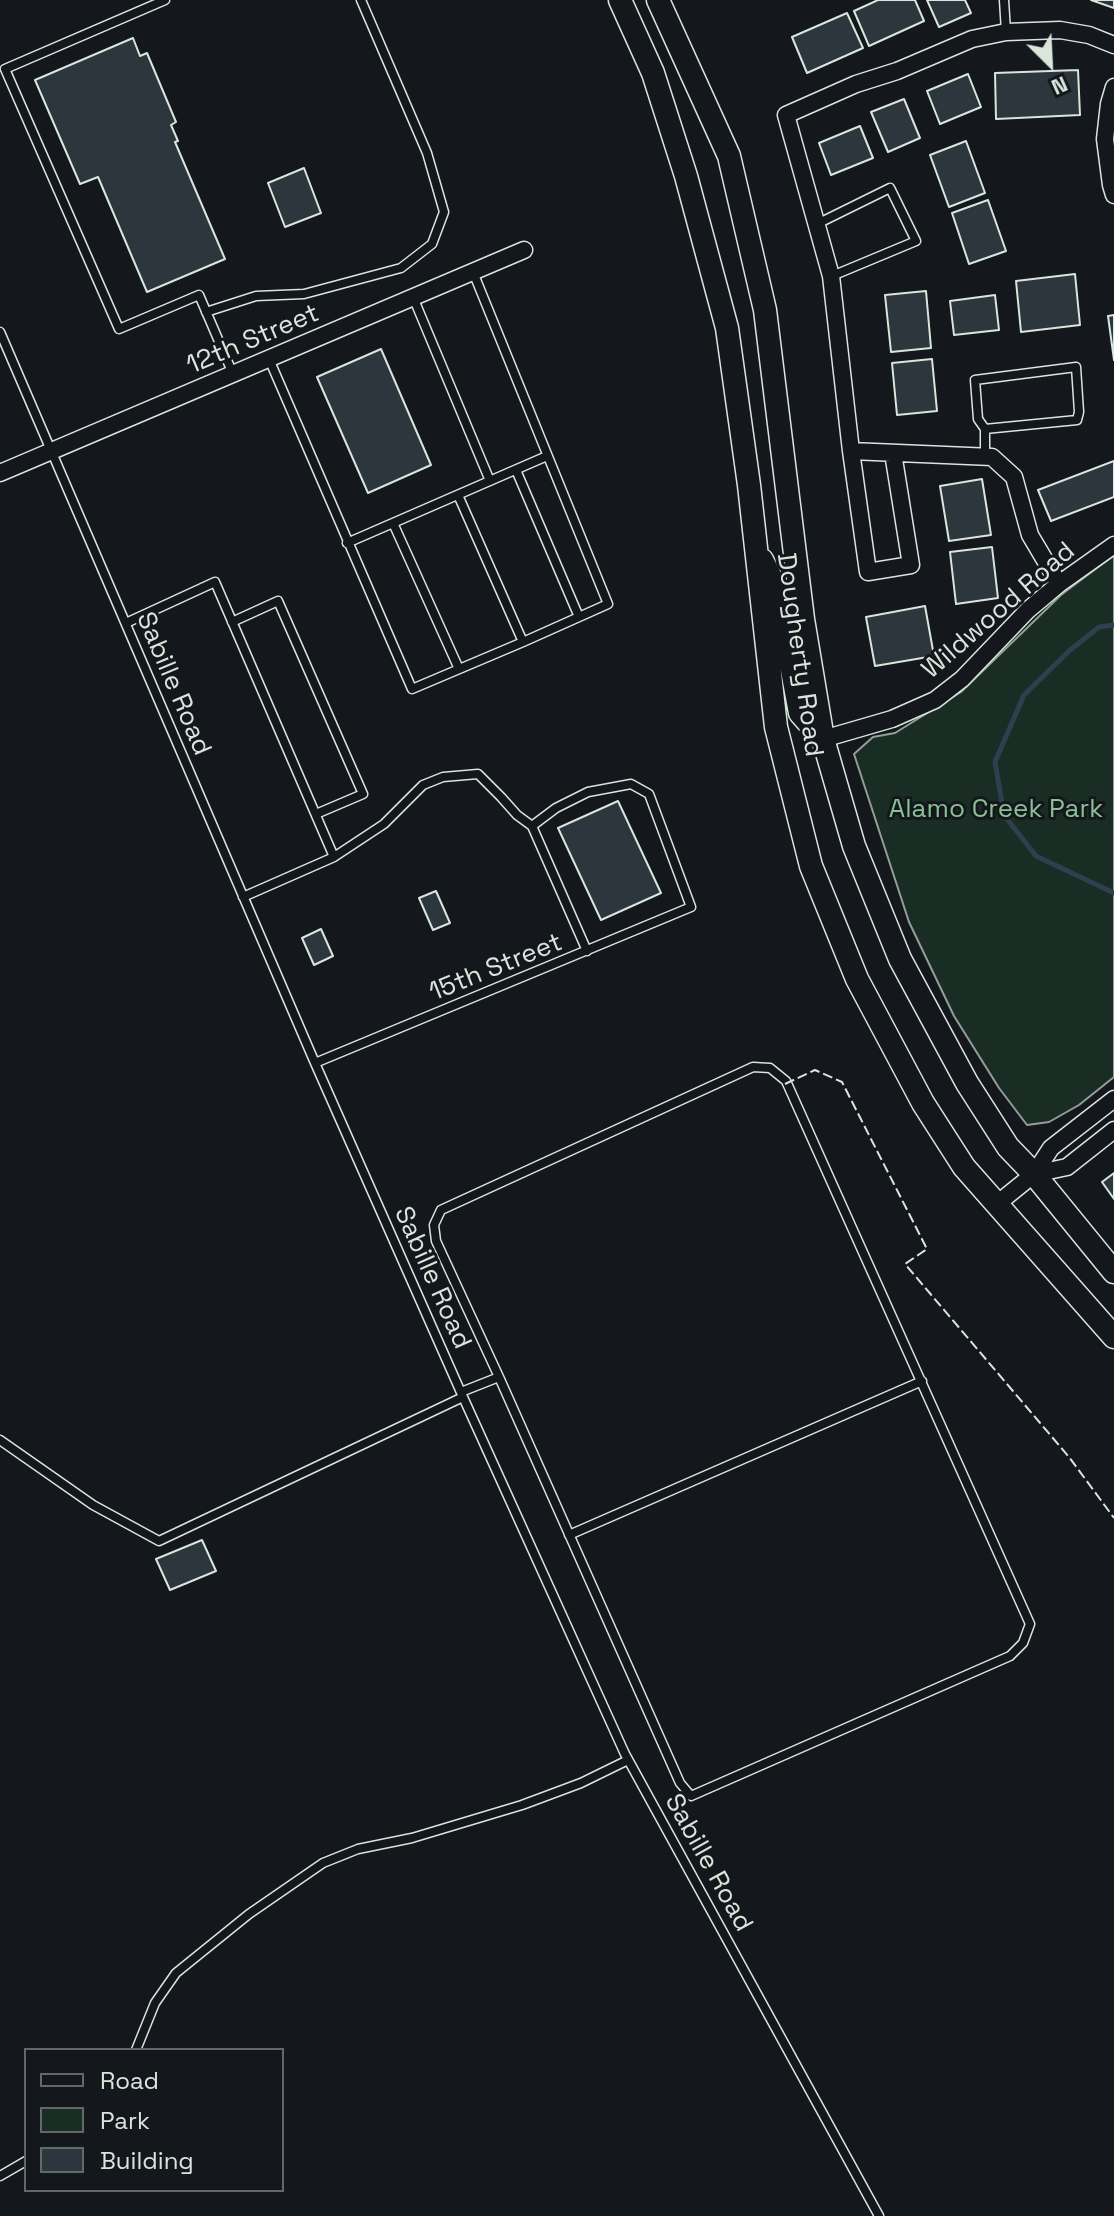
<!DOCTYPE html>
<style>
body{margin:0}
#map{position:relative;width:1114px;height:2216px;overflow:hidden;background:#14181c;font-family:"Space Grotesk",sans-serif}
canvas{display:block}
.legend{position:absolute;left:24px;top:2048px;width:260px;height:144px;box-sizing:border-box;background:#14181c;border:2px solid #626a69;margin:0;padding:10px 14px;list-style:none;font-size:24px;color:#d8e6dc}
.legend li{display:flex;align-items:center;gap:16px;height:40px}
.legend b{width:40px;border:2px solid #626a69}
.north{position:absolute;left:1010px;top:24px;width:80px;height:80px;-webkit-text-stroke:6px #14181c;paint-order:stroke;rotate:156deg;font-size:22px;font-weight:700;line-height:32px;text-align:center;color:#d8e6dc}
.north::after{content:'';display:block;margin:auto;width:28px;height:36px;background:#d8e6dc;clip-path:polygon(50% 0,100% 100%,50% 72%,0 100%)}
</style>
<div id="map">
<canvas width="1114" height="2216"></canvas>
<ul class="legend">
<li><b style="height:10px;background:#14181c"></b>Road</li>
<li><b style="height:22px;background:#1a2d24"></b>Park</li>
<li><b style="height:22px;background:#2c363c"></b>Building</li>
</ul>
<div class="north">N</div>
</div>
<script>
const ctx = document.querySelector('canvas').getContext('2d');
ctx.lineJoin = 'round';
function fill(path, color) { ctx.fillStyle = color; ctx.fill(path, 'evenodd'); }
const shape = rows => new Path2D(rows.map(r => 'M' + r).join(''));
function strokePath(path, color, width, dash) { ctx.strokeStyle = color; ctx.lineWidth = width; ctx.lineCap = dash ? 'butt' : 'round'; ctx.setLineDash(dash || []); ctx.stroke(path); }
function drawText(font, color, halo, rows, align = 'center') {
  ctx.font = font + ' "Space Grotesk",sans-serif'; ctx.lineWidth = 6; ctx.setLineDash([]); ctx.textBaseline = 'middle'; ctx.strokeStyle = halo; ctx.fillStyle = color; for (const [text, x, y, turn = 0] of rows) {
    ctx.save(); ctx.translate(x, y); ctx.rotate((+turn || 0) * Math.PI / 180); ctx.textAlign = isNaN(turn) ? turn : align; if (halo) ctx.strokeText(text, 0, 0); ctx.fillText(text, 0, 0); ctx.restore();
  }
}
const green = shape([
 [1114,555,1114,1077,1079,1105,1049,1122,1027,1125,999,1088,954,1016,909,922,854,754,873,737,895,733,961,692,1061,595,1114,555]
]);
const stream = shape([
 [1114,625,1099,627,1069,651,1024,695,995,762,1004,815,1036,856,1114,893]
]);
const building = shape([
 [878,0,915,0,924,21,869,46,854,11,878,0],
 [927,0,965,0,971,13,939,27,927,0],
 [1091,0,1114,0,1114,8,1091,0],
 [847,13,863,48,807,73,792,37,847,13],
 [133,38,140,56,147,53,176,122,171,125,178,141,175,142,225,259,147,292,98,177,80,184,35,80,133,38],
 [1078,70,1080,115,996,119,995,73,1078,70],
 [968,74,981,107,940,124,927,91,968,74],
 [904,99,920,138,888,152,871,112,904,99],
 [860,126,873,158,831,175,819,143,860,126],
 [966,141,985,193,949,207,930,155,966,141],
 [304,168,321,213,285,227,268,183,304,168],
 [988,200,1006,251,969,264,952,213,988,200],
 [1075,274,1080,325,1021,332,1016,281,1075,274],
 [926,291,931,348,891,352,885,295,926,291],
 [995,295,999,330,954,335,950,301,995,295],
 [1114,315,1114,360,1108,316,1114,315],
 [381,349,431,465,368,493,317,377,381,349],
 [932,359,937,411,897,415,892,363,932,359],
 [1114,461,1114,497,1051,521,1038,490,1114,461],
 [982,479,991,535,949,541,940,486,982,479],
 [992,547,998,598,956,604,950,552,992,547],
 [925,606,934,656,875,666,866,617,925,606],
 [618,801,661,893,601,920,558,828,618,801],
 [436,891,450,923,433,930,419,898,436,891],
 [321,929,333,956,314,965,302,938,321,929],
 [1114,1173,1114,1199,1102,1182,1114,1173],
 [202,1540,216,1571,170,1590,156,1559,202,1540]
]);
const service = shape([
 [165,0,5,69,119,329,199,295,233,374],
 [1004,0,1006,32],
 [817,224,890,188,916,241,832,276],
 [413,297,490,481],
 [206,312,256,296,304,294,401,268,432,244,444,212,427,153,361,0],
 [0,332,315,1063,463,1397,625,1754,879,2216],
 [269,359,412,689,523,642,608,604,473,272],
 [985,429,978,419,975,380,1076,367,1079,412,1077,420,985,429,985,456],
 [516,470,579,617],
 [458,495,523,642],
 [393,523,459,669],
 [347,543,547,456],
 [232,622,278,601,363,794,316,814],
 [126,623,215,582,334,857],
 [243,897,334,857,384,824,423,785,443,777,478,774,501,797,517,815,532,826,587,951],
 [315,1063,691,907,649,794,631,784,588,792,556,808,532,826],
 [461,1392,499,1377,680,1783,691,1796,1010,1656,1023,1643,1030,1624,786,1081,770,1068,753,1067,441,1210,434,1225,436,1241,499,1377],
 [0,1440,93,1505,159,1541,463,1397],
 [569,1535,922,1381],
 [136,2050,155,2003,176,1973,249,1914,323,1863,358,1849,412,1838,522,1805,581,1783,628,1760],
 [0,2176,26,2161]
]);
const minor = shape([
 [1114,87,1109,104,1105,139,1111,185,1114,195],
 [851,451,868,572,911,565,893,453],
 [0,473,524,250],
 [1059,584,1030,535,1014,477,992,457,851,451,831,276,786,115,856,84,897,71,972,39,1006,32,1060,30,1089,35,1114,45],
 [823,739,892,719,935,700,962,679,1028,610,1059,584,1114,545],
 [1034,1174,1067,1167,1114,1130],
 [997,1204,1034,1174,1051,1148,1114,1099]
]);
const secondary = shape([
 [620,0,653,73,686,176,727,328,749,485,776,727,811,866,857,979,923,1103,964,1167,1114,1337],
 [658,0,729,156,765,310,803,619,823,739,854,846,900,959,967,1083,1008,1147,1034,1174,1114,1272],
 [762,560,777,590,800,713,823,739]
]);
const fence = shape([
 [785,1084,815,1070,842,1082,927,1249,905,1264,1069,1457,1114,1518]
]);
const streetNames = [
 ["12th Street",253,340,-23],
 ["Wildwood Road",999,611,-41],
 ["Dougherty Road",799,655,82],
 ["Sabille Road",173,684,67],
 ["15th Street",496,968,-22],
 ["Sabille Road",432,1278,66],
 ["Sabille Road",708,1863,61]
];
const parkNames = [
 ["Alamo Creek Park",996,810]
];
fill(green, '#1a2d24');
strokePath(green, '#939e99', 2);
strokePath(stream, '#2f3f4d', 5);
fill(building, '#2c363c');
strokePath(building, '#d8e6dc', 2);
strokePath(service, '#d8e6dc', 11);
strokePath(minor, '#d8e6dc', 19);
strokePath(secondary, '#d8e6dc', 25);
strokePath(service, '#14181c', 8);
strokePath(minor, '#14181c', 16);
strokePath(secondary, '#14181c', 22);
strokePath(fence, '#d8e6dc', 2, [10, 4]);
drawText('26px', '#d8e6dc', '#14181c', streetNames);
drawText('26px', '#8ac095', '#14181c', parkNames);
</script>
